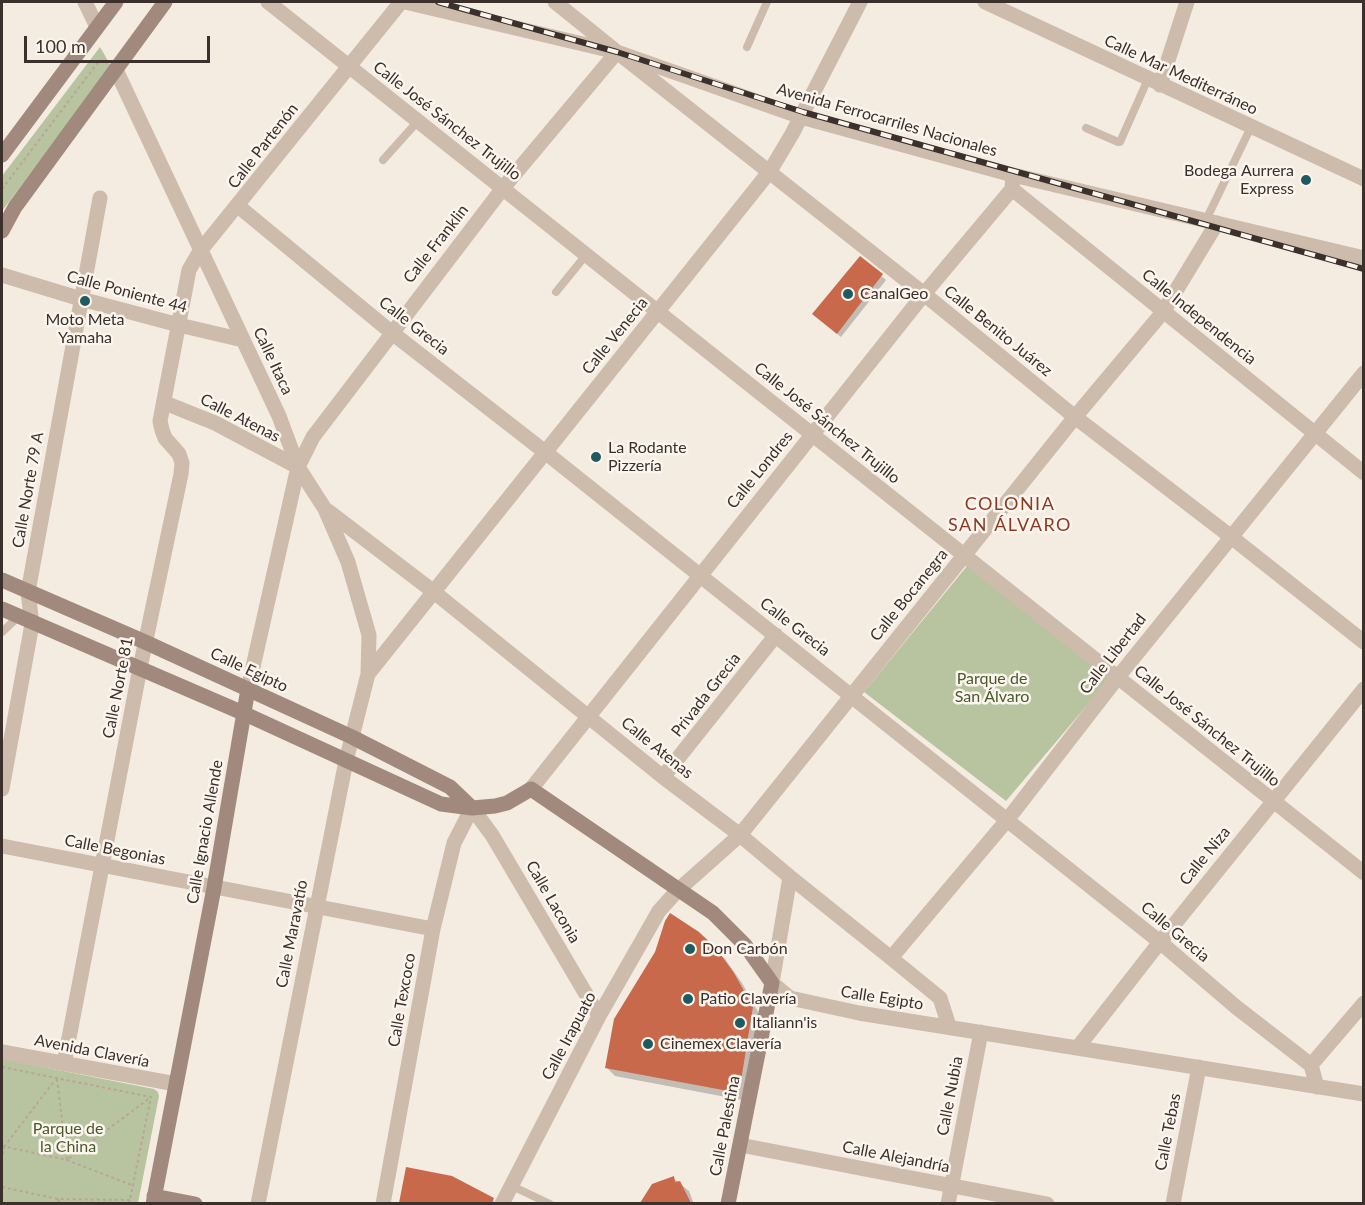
<!DOCTYPE html>
<meta charset="utf-8">
<style>
body{margin:0}
#map{position:relative;width:1365px;height:1205px;overflow:hidden;background:#f4ebe1;font-family:Lato,sans-serif}
canvas{display:block}
.frame{position:absolute;inset:0;border:3px solid #3b302b;pointer-events:none}
.scale{position:absolute;left:24px;top:36px;width:186px;height:27px;box-sizing:border-box;border:3px solid #3b302b;border-top:0;padding-left:8px;font-size:18px;line-height:21px;white-space:nowrap;color:#3b302b;-webkit-text-stroke:4px #fbf5ee;paint-order:stroke}
</style>
<div id="map">
<canvas width="1365" height="1205"></canvas>
<div class="frame"></div>
<div class="scale">100 m</div>
</div>
<script>
const ctx = document.querySelector('canvas').getContext('2d');
ctx.lineJoin = 'round';
function fill(path, color) { ctx.fillStyle = color; ctx.fill(path, 'evenodd'); }
const shape = rows => new Path2D(rows.map(r => 'M' + r).join(''));
function strokePath(path, color, width, dash) { ctx.strokeStyle = color; ctx.lineWidth = width; ctx.lineCap = dash ? 'butt' : 'round'; ctx.setLineDash(dash || []); ctx.stroke(path); }
function drawText(font, color, halo, rows, align = 'center') {
  ctx.font = font + ' Lato,sans-serif'; ctx.lineWidth = 5; ctx.setLineDash([]); ctx.textBaseline = 'middle'; ctx.strokeStyle = halo; ctx.fillStyle = color; for (const [text, x, y, turn = 0] of rows) {
    ctx.save(); ctx.translate(x, y); ctx.rotate((+turn || 0) * Math.PI / 180); ctx.textAlign = isNaN(turn) ? turn : align; if (halo) ctx.strokeText(text, 0, 0); ctx.fillText(text, 0, 0); ctx.restore();
  }
}
const green = shape([
 [100,47,111,66,2,211,2,176],
 [967,566,1110,678,1006,801,864,692],
 [2,1059,154,1089,158,1092,159,1096,138,1203,2,1203]
]);
const shadow = shape([
 [860,258,886,280,841,337,818,318],
 [715,949,725,959,742,983,761,1017,747,1101,615,1076,607,1068],
 [407,1168,492,1199,496,1204,401,1204],
 [673,1178,689,1191,694,1204,642,1204,653,1186]
]);
const building = shape([
 [860,256,883,274,837,334,812,314],
 [670,913,699,932,716,948,734,973,753,1007,739,1093,605,1068,614,1019,655,952,665,921],
 [406,1167,452,1176,494,1198,492,1203,399,1203],
 [674,1176,675,1182,680,1181,691,1203,640,1203,652,1184]
]);
const path = shape([
 [2,189,99,61],
 [2,1067,151,1097,129,1204],
 [57,1079,67,1160,151,1097],
 [2,1140,4,1147,2,1157],
 [2,1146,67,1160,134,1186],
 [4,1147,55,1080],
 [2,1187,58,1199,130,1200],
 [55,1204,58,1199,61,1204]
]);
const lane = shape([
 [747,47,767,2],
 [1086,128,1118,142,1120,142,1148,79],
 [383,160,418,121],
 [1206,220,1251,127],
 [556,292,586,255],
 [2,632,18,617],
 [512,1186,550,1204]
]);
const street = shape([
 [85,2,97,27],
 [268,2,1364,873],
 [405,2,617,52,801,117,1013,175,1364,258],
 [555,2,617,52,924,294,1075,417,1230,536,1364,642],
 [985,2,1364,179],
 [116,70,279,416,298,467,325,509,348,562,369,635,368,674,346,761,258,1204],
 [1160,85,1187,2],
 [1012,189,1364,473],
 [238,206,391,332,545,452,1160,942,1236,1007,1311,1065,1317,1087],
 [2,275,81,299,179,325,243,340],
 [165,403,215,423,298,467],
 [328,511,434,592,663,777,740,835,790,877,891,958,940,998,949,1026],
 [368,674,770,171,792,134,860,2],
 [248,689,298,467,313,437,503,188,617,52],
 [663,777,776,635],
 [2,789,32,624,28,592,100,198],
 [531,789,924,294,1012,189,1013,175],
 [2,846,433,929],
 [790,877,772,983,790,998,859,1013,1364,1094],
 [891,958,1008,819,1118,677,1364,373],
 [1078,1047,1160,942,1364,689],
 [2,1052,176,1084],
 [64,1064,140,668,181,474,182,463,179,454,165,438,162,430,160,421,189,270,200,251,401,2],
 [1311,1065,1364,1003],
 [740,1145,1047,1204],
 [383,1204,433,929,454,843,472,808,492,835,599,1016],
 [502,1204,599,1016,659,911,677,891,740,835,1075,417,1163,312,1217,223],
 [948,1204,981,1032],
 [1173,1204,1199,1067]
]);
const secondary = shape([
 [2,155,116,2],
 [2,231,15,207,165,2],
 [2,580,145,642,352,737,450,787,472,808],
 [2,609,243,713,441,804,472,808,495,806,507,803,531,789,713,913,745,945,772,983,728,1204],
 [154,1196,195,1204],
 [153,1204,214,888,248,689]
]);
const rail = shape([
 [438,2,617,52,803,112,1364,269]
]);
const markers = [
 [1306,180,6,"#1f5a5e"],
 [848,294,6,"#1f5a5e"],
 [85,301,6,"#1f5a5e"],
 [596,457,6,"#1f5a5e"],
 [690,949,6,"#1f5a5e"],
 [688,999,6,"#1f5a5e"],
 [740,1023,6,"#1f5a5e"],
 [648,1044,6,"#1f5a5e"]
];
const streetNames = [
 ["Calle Mar Mediterráneo",1181,75,25],
 ["Avenida Ferrocarriles Nacionales",887,120,16],
 ["Calle José Sánchez Trujillo",447,121,38],
 ["Calle Partenón",263,146,-52],
 ["Calle Franklin",436,244,-52],
 ["Calle Poniente 44",127,292,15],
 ["Calle Independencia",1199,317,39],
 ["Calle Grecia",414,326,38],
 ["Calle Benito Juárez",998,331,39],
 ["Calle Venecia",615,336,-51],
 ["Calle Itaca",273,361,65],
 ["Calle Atenas",240,418,27],
 ["Calle José Sánchez Trujillo",827,423,39],
 ["Calle Londres",760,470,-51],
 ["Calle Norte 79 A",28,490,-80],
 ["Calle Bocanegra",909,595,-51],
 ["Calle Grecia",795,627,38],
 ["Calle Libertad",1113,654,-52],
 ["Calle Egipto",249,670,25],
 ["Calle Norte 81",118,688,-79],
 ["Privada Grecia",706,695,-52],
 ["Calle José Sánchez Trujillo",1207,726,39],
 ["Calle Atenas",657,748,39],
 ["Calle Ignacio Allende",205,832,-80],
 ["Calle Begonias",115,850,11],
 ["Calle Niza",1205,856,-51],
 ["Calle Laconia",553,902,60],
 ["Calle Grecia",1175,932,40],
 ["Calle Maravatío",292,934,-79],
 ["Calle Egipto",882,998,9],
 ["Calle Texcoco",402,1000,-80],
 ["Calle Irapuato",569,1036,-62],
 ["Avenida Clavería",92,1051,11],
 ["Calle Nubia",950,1096,-79],
 ["Calle Palestina",725,1126,-79],
 ["Calle Tebas",1168,1132,-79],
 ["Calle Alejandría",896,1157,11]
];
const poiNames = [
 ["Bodega Aurrera",1294,171,"right"],
 ["Express",1294,189,"right"],
 ["CanalGeo",860,294],
 ["Moto Meta",85,320,"center"],
 ["Yamaha",85,338,"center"],
 ["La Rodante",608,448],
 ["Pizzería",608,466],
 ["Don Carbón",702,949],
 ["Patio Clavería",700,999],
 ["Italiann'is",752,1023],
 ["Cinemex Clavería",660,1044]
];
const parkNames = [
 ["Parque de",992,679],
 ["San Álvaro",992,697],
 ["Parque de",68,1129],
 ["la China",68,1147]
];
const neighbourhoodNames = [
 ["COLONIA",1010,504],
 ["SAN ÁLVARO",1010,525]
];
fill(green, '#b8c4a0');
fill(shadow, '#0003');
fill(building, '#c8694b');
strokePath(path, '#b9a596', 2, [3, 3]);
strokePath(lane, '#cdbbac', 8);
strokePath(street, '#cdbbac', 15);
strokePath(secondary, '#a18a7d', 15);
strokePath(rail, '#3b302b', 6);
strokePath(rail, '#fbf5ee', 4, [11]);
for (const [x, y, r, color] of markers) { const dot = new Path2D(); dot.arc(x, y, r, 0, 2 * Math.PI); ctx.fillStyle = color; ctx.fill(dot); strokePath(dot, '#fbf5ee', 2); }
drawText('16px', '#3b302b', '#fbf5ee', streetNames);
drawText('16px', '#3b302b', '#fbf5ee', poiNames, 'left');
drawText('16px', '#4a5a2e', '#fbf5ee', parkNames);
ctx.letterSpacing = '1.5px';
drawText('18px', '#8c3b22', '#fbf5ee', neighbourhoodNames);
ctx.letterSpacing = '0px';
</script>
